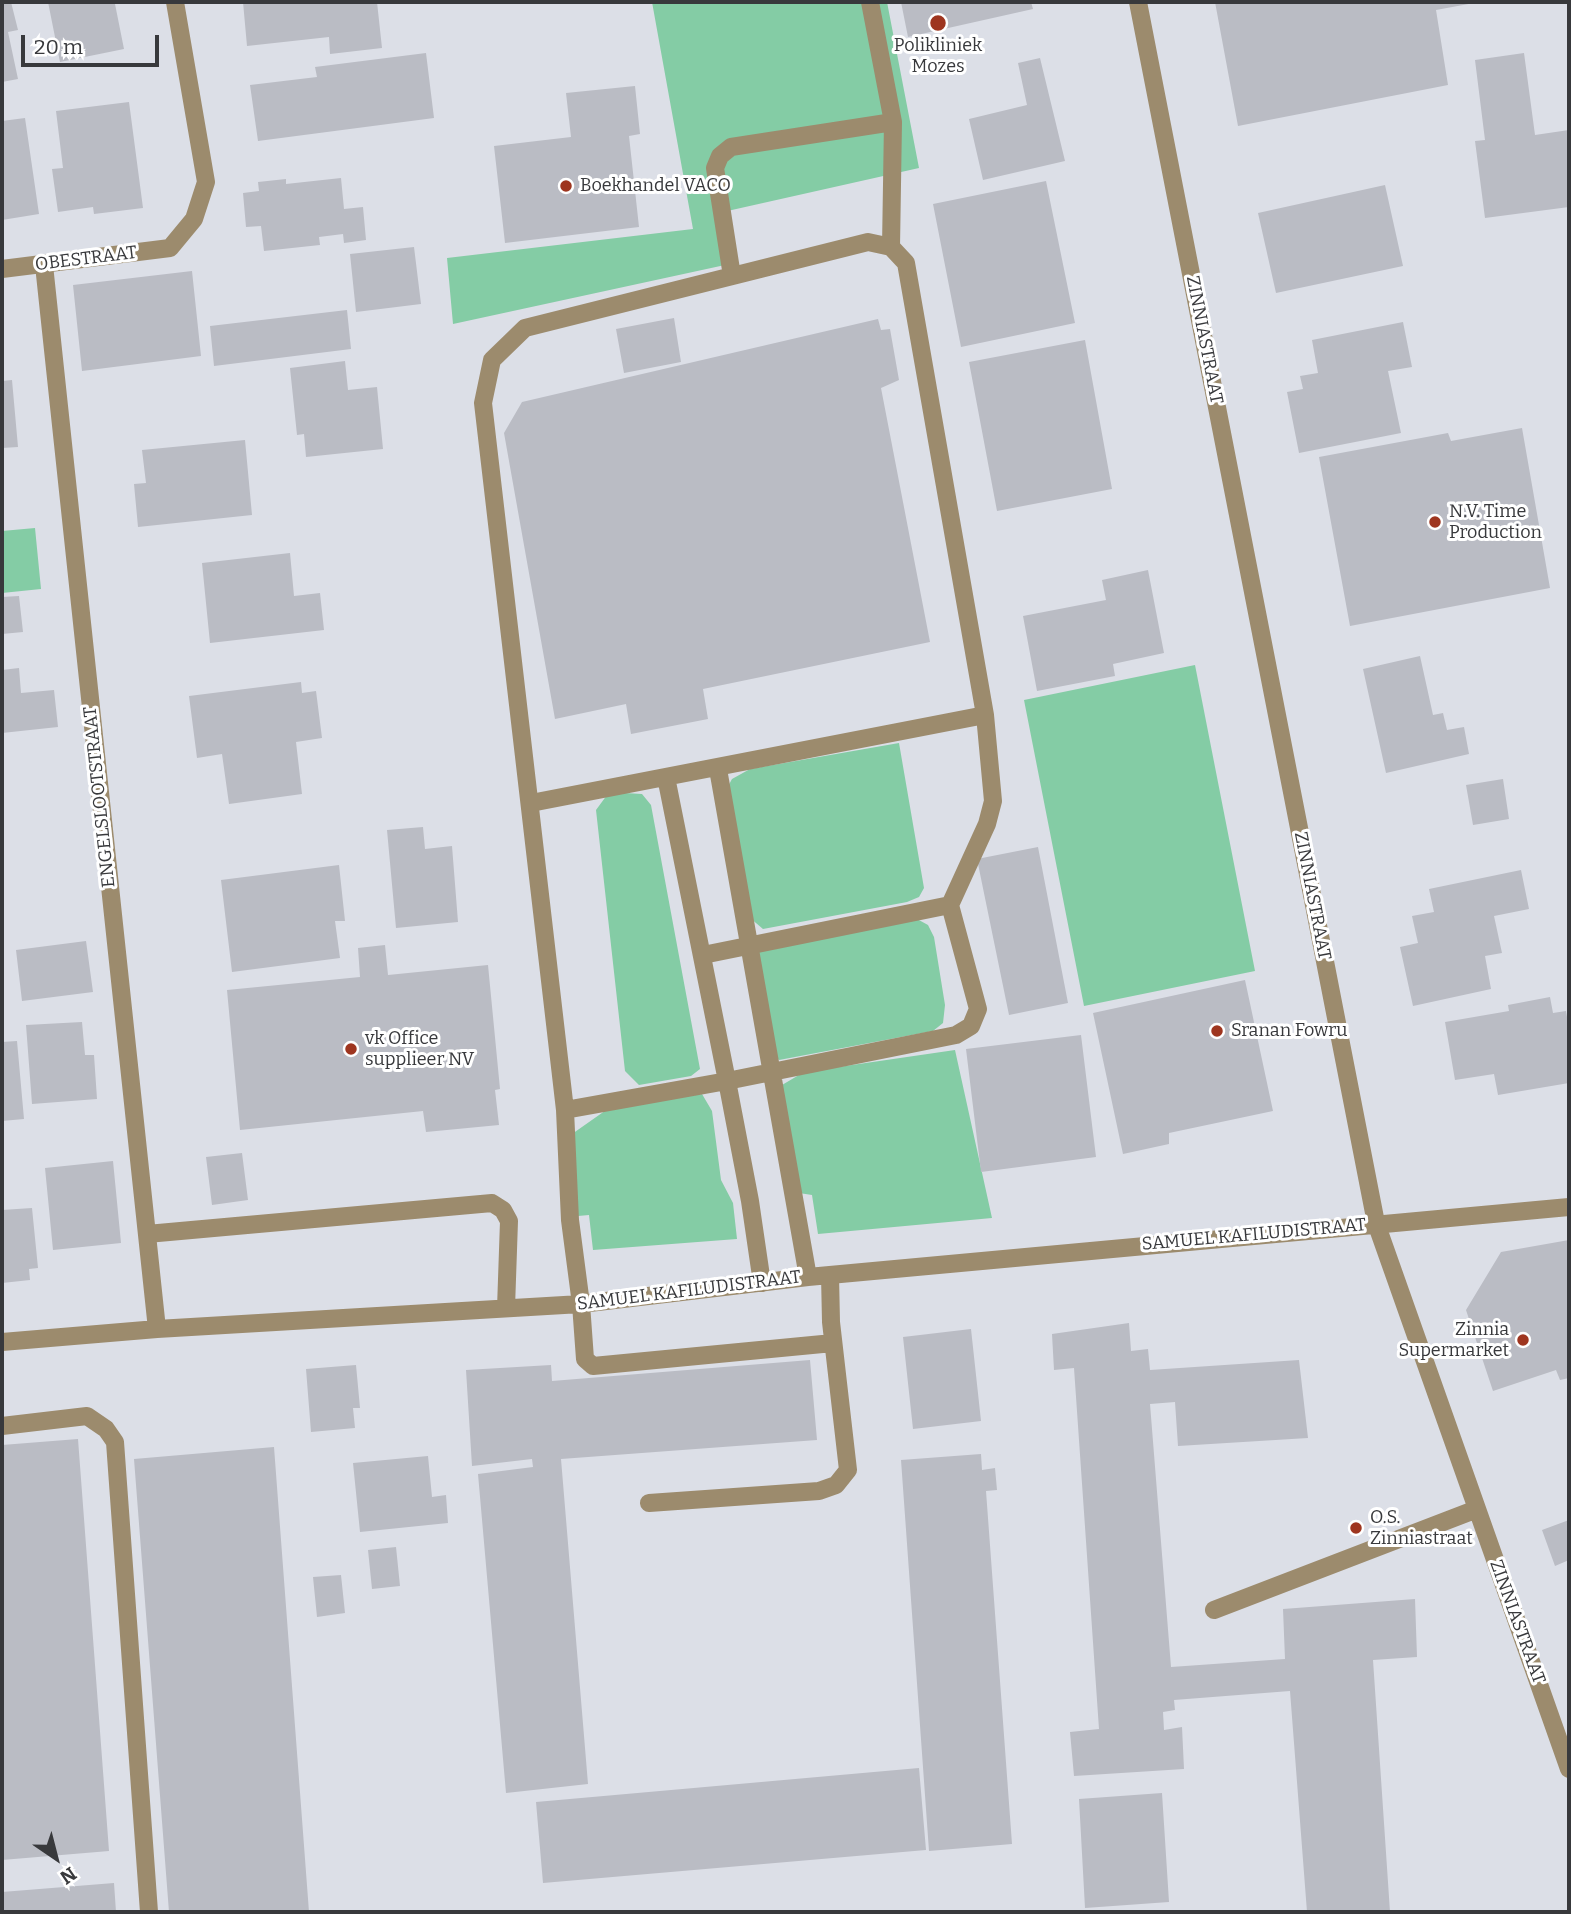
<!DOCTYPE html>
<style>
body{margin:0}
#map{position:relative;width:1571px;height:1914px;overflow:hidden;background:#dcdfe7;font-family:Bitter,serif}
canvas{display:block}
.frame{position:absolute;inset:0;border:4px solid #38393c;pointer-events:none}
.north{position:absolute;left:21px;top:1823px;width:70px;height:70px;-webkit-text-stroke:5px #fff;paint-order:stroke;rotate:145deg;font-size:19px;font-weight:700;line-height:28px;text-align:center;color:#38393c}
.north::after{content:'';display:block;margin:auto;width:24px;height:32px;background:#38393c;clip-path:polygon(50% 0,100% 100%,50% 72%,0 100%)}
.scale{position:absolute;left:21px;top:35px;width:138px;height:32px;box-sizing:border-box;border:4px solid #38393c;border-top:0;padding-left:9px;font-size:21px;line-height:24px;white-space:nowrap;color:#38393c;-webkit-text-stroke:5px #fff;paint-order:stroke}
</style>
<div id="map">
<canvas width="1571" height="1914"></canvas>
<div class="frame"></div>
<div class="north">N</div>
<div class="scale">20 m</div>
</div>
<script>
const ctx = document.querySelector('canvas').getContext('2d');
ctx.lineJoin = 'round';
function fill(path, color) { ctx.fillStyle = color; ctx.fill(path, 'evenodd'); }
const shape = rows => new Path2D(rows.map(r => 'M' + r).join(''));
function strokePath(path, color, width, dash) { ctx.strokeStyle = color; ctx.lineWidth = width; ctx.lineCap = dash ? 'butt' : 'round'; ctx.setLineDash(dash || []); ctx.stroke(path); }
function drawText(font, color, halo, rows, align = 'center') {
  ctx.font = font + ' Bitter,serif'; ctx.lineWidth = 6; ctx.setLineDash([]); ctx.textBaseline = 'middle'; ctx.strokeStyle = halo; ctx.fillStyle = color; for (const [text, x, y, turn = 0] of rows) {
    ctx.save(); ctx.translate(x, y); ctx.rotate((+turn || 0) * Math.PI / 180); ctx.textAlign = isNaN(turn) ? turn : align; if (halo) ctx.strokeText(text, 0, 0); ctx.fillText(text, 0, 0); ctx.restore();
  }
}
const green = shape([
 [652,2,887,2,919,168,714,214,725,265,453,324,447,258,693,229],
 [35,528,41,589,2,593,2,531],
 [1195,665,1255,971,1084,1006,1024,700],
 [899,743,924,888,919,897,907,902,763,929,749,917,724,794,732,779,750,769],
 [625,793,642,794,651,805,700,1069,691,1076,639,1085,625,1071,596,810,607,795],
 [917,919,928,925,934,937,945,1005,943,1023,933,1031,779,1060,772,1053,757,955,762,948],
 [955,1050,992,1218,818,1234,812,1195,799,1193,782,1085,804,1072],
 [702,1094,712,1111,721,1180,733,1203,737,1239,593,1250,589,1215,578,1216,572,1134,609,1108]
]);
const building = shape([
 [2,2,11,2,18,30,8,32,18,79,2,82],
 [48,2,122,2,115,4,124,49,60,62],
 [243,2,377,2,382,48,330,54,329,37,247,46],
 [901,2,1031,2,1033,9,908,37],
 [1215,2,1474,2,1474,3,1436,10,1448,85,1238,126],
 [426,53,434,118,258,141,250,85,317,77,315,67],
 [1524,53,1535,135,1569,130,1569,207,1485,218,1475,141,1485,140,1475,60],
 [1040,58,1065,161,983,180,969,119,1027,105,1018,63],
 [635,86,640,134,629,136,639,227,505,243,494,146,571,137,566,93],
 [129,102,143,208,94,214,93,207,58,212,52,169,63,168,56,111],
 [25,118,39,214,2,220,2,121],
 [341,178,344,209,363,207,366,240,344,243,343,234,319,237,320,245,264,251,261,226,246,227,243,193,259,191,258,182,286,179,286,184],
 [1046,181,1075,323,961,347,933,204],
 [1385,185,1403,266,1276,293,1258,213],
 [414,247,421,304,356,312,350,254],
 [192,271,201,356,82,371,73,285],
 [347,310,351,349,214,366,210,326],
 [674,318,681,362,624,373,616,329],
 [878,319,881,330,890,329,899,380,881,388,930,642,703,689,708,719,631,734,626,704,555,719,504,433,522,402],
 [1403,322,1412,367,1388,371,1401,433,1299,453,1287,392,1303,389,1300,376,1318,373,1312,340],
 [1085,340,1112,489,997,511,969,362],
 [345,361,348,390,377,387,383,449,306,457,304,434,297,435,290,368],
 [12,380,18,447,2,448,2,381],
 [1522,428,1550,588,1350,626,1319,457,1448,433,1451,441],
 [245,440,252,515,138,527,134,484,146,483,142,450],
 [290,553,294,596,320,593,324,630,210,643,202,563],
 [1148,570,1164,653,1113,664,1115,676,1037,691,1023,616,1106,600,1102,580],
 [19,596,23,632,2,634,2,597],
 [1420,656,1433,715,1443,713,1447,730,1464,727,1469,754,1386,773,1363,669],
 [19,668,21,693,54,690,58,727,2,733,2,670],
 [301,682,302,693,316,691,322,738,296,742,302,794,229,804,222,754,197,758,189,696],
 [1503,779,1509,819,1473,825,1466,785],
 [423,827,425,849,452,846,458,922,396,928,387,830],
 [1038,847,1068,1003,1009,1015,977,859],
 [339,865,345,921,335,921,340,958,232,972,221,880],
 [1521,870,1529,909,1494,916,1502,953,1485,956,1491,989,1413,1006,1400,947,1418,943,1412,916,1434,912,1429,889],
 [86,941,93,992,22,1001,16,950],
 [385,945,388,975,488,965,500,1089,495,1090,499,1125,426,1132,423,1111,240,1130,227,990,360,977,358,948],
 [1245,980,1273,1111,1169,1133,1169,1144,1123,1154,1093,1013],
 [1550,997,1553,1013,1566,1011,1567,1017,1569,1017,1569,1083,1498,1095,1494,1074,1455,1080,1445,1022,1509,1011,1508,1005],
 [82,1022,85,1055,94,1055,97,1099,32,1104,26,1025],
 [1081,1035,1096,1157,981,1172,966,1049],
 [17,1041,24,1119,2,1121,2,1042],
 [242,1153,248,1200,212,1205,206,1157],
 [113,1161,121,1243,53,1250,45,1168],
 [32,1208,38,1268,29,1269,30,1280,2,1283,2,1210],
 [1569,1240,1569,1378,1560,1380,1556,1370,1493,1391,1466,1310,1501,1252],
 [1129,1323,1131,1351,1148,1349,1150,1370,1299,1360,1308,1438,1178,1446,1175,1402,1150,1404,1171,1667,1285,1659,1283,1609,1415,1599,1417,1657,1373,1660,1390,1912,1307,1912,1290,1691,1174,1700,1175,1710,1163,1712,1164,1730,1182,1727,1184,1769,1074,1776,1070,1732,1099,1729,1074,1368,1054,1370,1052,1334],
 [971,1329,981,1421,913,1429,903,1337],
 [810,1360,817,1440,561,1459,588,1784,506,1793,478,1474,533,1467,532,1459,472,1466,466,1370,551,1365,552,1381],
 [356,1365,360,1408,353,1408,355,1428,311,1432,306,1369],
 [78,1439,109,1851,2,1860,2,1445],
 [274,1447,309,1912,169,1912,134,1459],
 [981,1454,982,1470,995,1468,997,1490,986,1491,1012,1844,929,1851,901,1460],
 [428,1456,432,1497,446,1495,448,1523,360,1532,353,1463],
 [1569,1520,1569,1560,1555,1566,1542,1530],
 [396,1547,400,1586,372,1589,368,1550],
 [341,1575,345,1613,317,1617,313,1577],
 [919,1768,926,1850,543,1883,536,1802],
 [1162,1793,1169,1902,1085,1908,1079,1799],
 [114,1883,116,1912,2,1912,2,1892]
]);
const minor = shape([
 [870,2,893,122,891,247],
 [1138,2,1376,1223,1569,1769],
 [44,265,157,1329],
 [2,269,170,248,194,219,206,182,175,2],
 [732,276,715,168,720,156,731,147,893,122],
 [718,769,808,1277],
 [666,777,727,1081,750,1201,762,1283],
 [531,803,985,715],
 [565,1110,727,1081,956,1035,971,1026,978,1009,950,905,703,955],
 [147,1234,492,1203,503,1210,509,1221,506,1308],
 [2,1342,157,1329,581,1304,808,1277,1569,1207],
 [833,1343,593,1366,585,1359,581,1304,570,1220,565,1110,483,403,492,360,525,328,868,242,891,247,906,263,985,715,993,801,987,824,950,905],
 [2,1426,87,1416,106,1429,115,1442,149,1912],
 [649,1503,819,1491,836,1485,848,1470,831,1322,830,1275],
 [1214,1610,1477,1509]
]);
const markers = [
 [938,23,9,"#9e351f"],
 [566,186,7,"#9e351f"],
 [1435,522,7,"#9e351f"],
 [1217,1031,7,"#9e351f"],
 [351,1049,7,"#9e351f"],
 [1523,1340,7,"#9e351f"],
 [1356,1528,7,"#9e351f"]
];
const poiNames = [
 ["Polikliniek",938,46,"center"],
 ["Mozes",938,67,"center"],
 ["Boekhandel VACO",580,186],
 ["N.V. Time",1449,512],
 ["Production",1449,533],
 ["Sranan Fowru",1231,1031],
 ["vk Office",365,1039],
 ["supplieer NV",365,1060],
 ["Zinnia",1509,1330,"right"],
 ["Supermarket",1509,1351,"right"],
 ["O.S.",1370,1518],
 ["Zinniastraat",1370,1539]
];
const streetNames = [
 ["OBESTRAAT",86,259,-7],
 ["ZINNIASTRAAT",1204,340,79],
 ["ENGELSLOOTSTRAAT",100,797,-96],
 ["ZINNIASTRAAT",1312,896,79],
 ["SAMUEL KAFILUDISTRAAT",1254,1235,-5],
 ["SAMUEL KAFILUDISTRAAT",689,1291,-7],
 ["ZINNIASTRAAT",1517,1622,70]
];
fill(green, '#84cca5');
fill(building, '#babcc4');
strokePath(minor, '#9c8b6d', 18);
for (const [x, y, r, color] of markers) { const dot = new Path2D(); dot.arc(x, y, r, 0, 2 * Math.PI); ctx.fillStyle = color; ctx.fill(dot); strokePath(dot, '#fff', 2.5); }
drawText('18px', '#38393c', '#fff', poiNames, 'left');
drawText('18px', '#38393c', '#fff', streetNames);
</script>
